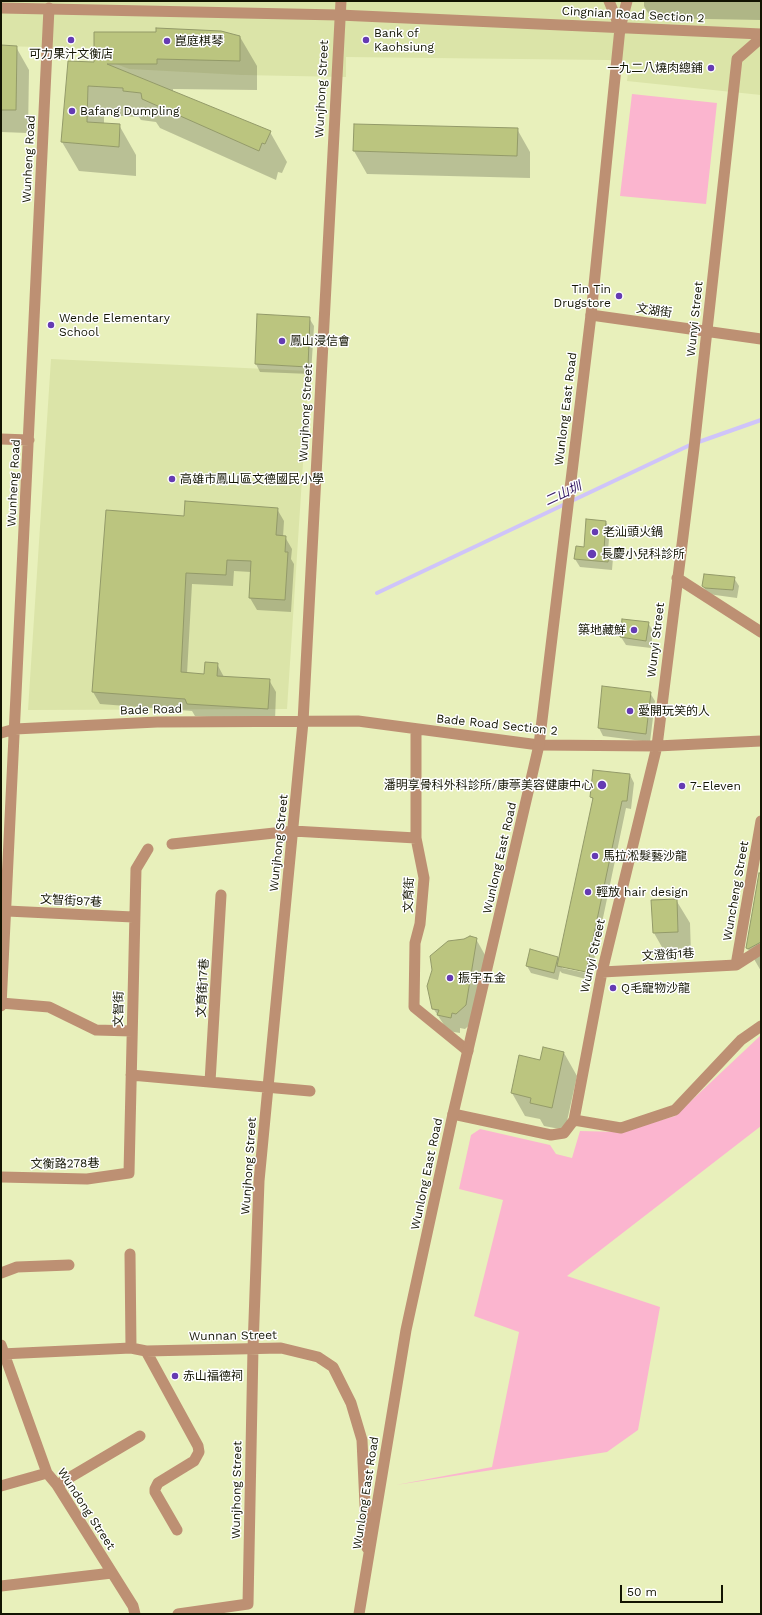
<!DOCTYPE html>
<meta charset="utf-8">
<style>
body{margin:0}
#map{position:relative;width:762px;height:1615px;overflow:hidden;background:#e8f0bb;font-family:"Work Sans",sans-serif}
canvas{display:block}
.frame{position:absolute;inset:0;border:2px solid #121402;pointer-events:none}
.scale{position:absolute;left:620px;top:1585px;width:103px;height:18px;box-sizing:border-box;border:2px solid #121402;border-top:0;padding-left:5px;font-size:12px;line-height:14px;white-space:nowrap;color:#121402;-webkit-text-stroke:3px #fff;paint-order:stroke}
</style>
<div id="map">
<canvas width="762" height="1615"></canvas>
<div class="frame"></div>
<div class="scale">50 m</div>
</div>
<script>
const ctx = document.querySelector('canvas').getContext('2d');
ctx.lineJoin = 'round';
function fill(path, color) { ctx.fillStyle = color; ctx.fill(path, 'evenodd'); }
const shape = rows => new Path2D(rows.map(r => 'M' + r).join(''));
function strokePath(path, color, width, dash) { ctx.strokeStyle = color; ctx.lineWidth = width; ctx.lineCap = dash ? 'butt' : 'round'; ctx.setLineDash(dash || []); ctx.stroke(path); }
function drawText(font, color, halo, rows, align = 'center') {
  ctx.font = font + ' "Work Sans","Noto Sans TC",sans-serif'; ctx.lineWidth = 3; ctx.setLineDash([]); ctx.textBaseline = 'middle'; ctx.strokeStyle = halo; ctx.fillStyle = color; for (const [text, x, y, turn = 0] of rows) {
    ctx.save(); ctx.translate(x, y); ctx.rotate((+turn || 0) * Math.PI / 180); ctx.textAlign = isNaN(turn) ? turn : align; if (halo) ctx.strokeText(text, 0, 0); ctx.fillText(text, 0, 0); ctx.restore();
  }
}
const built = shape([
 [1,1,761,1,761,95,627,81,629,62,608,60,346,57,346,77,241,75,129,69,75,48,1,46],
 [51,359,309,371,287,709,28,710]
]);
const green = shape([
 [632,94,717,103,706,204,620,196],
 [761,1035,761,1126,567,1276,660,1307,638,1430,607,1452,396,1485,492,1467,519,1332,474,1316,503,1200,459,1189,471,1135,480,1129,550,1145,556,1154,572,1158,580,1131,621,1132,675,1116]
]);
const shadow = shape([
 [644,1,761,1,761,20,651,18,644,6],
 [240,37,257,66,257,90,173,89,173,92,270,132,287,162,282,173,278,172,276,180,160,128,156,122,141,120,139,117,104,115,104,124,119,125,136,155,136,176,79,171,62,142,95,63],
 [1,46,16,47,29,70,28,133,1,132],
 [355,125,517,129,530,152,530,178,367,174,354,151],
 [309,318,314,326,311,374,260,372,256,364],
 [277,509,284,521,283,537,285,537,292,549,291,559,294,564,291,612,257,610,250,598,251,572,234,571,233,586,192,584,187,674,205,675,217,664,224,677,269,680,276,692,275,721,195,716,192,711,100,704,93,692,185,517],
 [606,522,610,529,608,550,613,558,612,570,580,567,575,559],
 [734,578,739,586,737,598,708,594,703,586],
 [648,623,653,631,651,648,626,645,621,637],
 [650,693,655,701,650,742,603,736,599,728],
 [630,775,634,783,631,809,626,808,590,980,562,973,560,971,558,980,531,973,527,966,557,958,559,960,593,800,591,797],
 [562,966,591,972,591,974,562,968],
 [761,879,761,971,747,947],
 [676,900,690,923,691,955,667,956,654,933],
 [476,939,485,955,474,1021,465,1029,460,1028,460,1033,448,1031,433,1008],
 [564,1053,577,1076,565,1130,544,1126,540,1119,525,1116,512,1093,541,1061]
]);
const stream = shape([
 [377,593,690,445,761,420]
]);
const building = shape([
 [156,28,221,31,240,36,240,61,157,59,157,64,107,64,271,131,265,144,262,143,259,151,142,99,141,93,123,91,123,88,88,86,87,122,120,124,119,147,61,142,68,61,94,62,94,32,156,32,156,28],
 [1,45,17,46,16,110,1,110,1,45],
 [354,124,518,128,517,156,353,151,354,124],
 [257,314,310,317,308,367,255,364,257,314],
 [185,501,278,508,276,535,286,536,285,552,288,552,285,600,249,598,251,561,227,560,226,575,186,573,181,672,204,674,205,662,218,663,217,676,270,679,268,709,187,704,185,699,92,692,106,510,184,516,185,501],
 [586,519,606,521,604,549,610,550,608,562,574,559,576,546,584,547,586,519],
 [704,574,735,577,733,590,705,588,702,586,704,574],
 [622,619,649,622,646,641,620,637,622,619],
 [602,686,651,692,646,734,598,728,602,686],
 [593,770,630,774,627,801,622,801,586,972,557,966,593,798,590,797,593,770],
 [759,873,761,873,761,942,748,949,746,948,759,873],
 [677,899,678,932,653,933,651,900,677,899],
 [470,936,477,938,466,1005,456,1014,452,1013,451,1018,437,1015,439,1010,432,1009,427,986,432,970,430,956,448,941,464,939,470,936],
 [530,949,558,957,554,973,526,966,530,949],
 [543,1047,564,1052,552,1108,530,1103,531,1098,511,1093,519,1055,540,1060,543,1047]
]);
const minor = shape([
 [591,315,761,339],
 [1,439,29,440],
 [677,578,761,632],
 [416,729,416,838],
 [1,733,15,729,157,722,358,721,539,745,657,746,761,741],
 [172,844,293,831,416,838,424,878,420,924,415,943,414,1007,468,1051],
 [7,911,133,917],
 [736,965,761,821],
 [602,972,736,965,761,949],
 [1,1003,49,1007,96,1030,132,1031],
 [1,1006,49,8],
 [131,1075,310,1091],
 [210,1082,221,895],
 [453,1114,551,1135,564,1133,574,1120,602,972,657,746,694,448,737,59,761,38],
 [574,1120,621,1128,675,1110,741,1040,761,1026],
 [1,1177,87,1179,129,1173,136,869,148,849],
 [130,1254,131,1348],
 [1,1273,17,1267,69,1265],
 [1,1345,47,1473,57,1485,133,1606,135,1614],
 [146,1351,198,1446,199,1452,194,1461,158,1483,155,1489,155,1492,177,1530],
 [1,1354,131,1348,146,1351,281,1348,318,1357,333,1367,351,1403,362,1440,367,1548],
 [57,1485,140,1436],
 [1,1486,47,1473],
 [1,1586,112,1573],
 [178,1614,248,1604,253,1348,259,1181,303,722,341,1]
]);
const tertiary = shape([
 [609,1,620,28],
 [1,8,339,15,761,34],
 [359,1614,406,1330,453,1114,539,745,591,315,620,28,627,1]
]);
const markers = [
 [71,40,4,"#653bb3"],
 [366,40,4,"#653bb3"],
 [167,41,4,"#653bb3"],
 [711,68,4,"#653bb3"],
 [72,111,4,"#653bb3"],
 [619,296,4,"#653bb3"],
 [51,325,4,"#653bb3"],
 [282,341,4,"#653bb3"],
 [172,479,4,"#653bb3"],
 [595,532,4,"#653bb3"],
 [592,554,5,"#653bb3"],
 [634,630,4,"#653bb3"],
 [630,711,4,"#653bb3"],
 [602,785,5,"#653bb3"],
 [682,786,4,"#653bb3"],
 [595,856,4,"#653bb3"],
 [588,892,4,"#653bb3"],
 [450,978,4,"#653bb3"],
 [613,988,4,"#653bb3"],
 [175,1376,4,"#653bb3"]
];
const streetNames = [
 ["Cingnian Road Section 2",633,15,3],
 ["Wunjhong Street",322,89,-87],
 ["Wunheng Road",29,159,-87],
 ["文湖街",654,311,8],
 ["Wunyi Street",695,319,-84],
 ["Wunlong East Road",566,409,-83],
 ["Wunjhong Street",306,413,-87],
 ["Wunheng Road",14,483,-87],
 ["Wunyi Street",656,640,-83],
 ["Bade Road",151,710,-2],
 ["Bade Road Section 2",497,725,6],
 ["Wunjhong Street",279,843,-84],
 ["Wunlong East Road",500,858,-77],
 ["Wuncheng Street",736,891,-80],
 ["文育街",409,895,-88],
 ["文智街97巷",71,901,3],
 ["文澄街1巷",668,955,-3],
 ["Wunyi Street",593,956,-77],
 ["文育街17巷",203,988,-87],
 ["文智街",119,1009,-89],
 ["文衡路278巷",65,1164,-1],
 ["Wunjhong Street",249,1166,-86],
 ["Wunlong East Road",427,1174,-78],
 ["Wunnan Street",233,1336,-1],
 ["Wunjhong Street",237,1490,-89],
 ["Wunlong East Road",366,1493,-81],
 ["Wundong Street",86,1509,57]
];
const poiNames = [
 ["Bank of",374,33],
 ["Kaohsiung",374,47],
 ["崑庭棋琴",175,41],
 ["可力果汁文衡店",71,54,"center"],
 ["一九二八燒肉總鋪",703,68,"right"],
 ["Bafang Dumpling",80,111],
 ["Tin Tin",611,289,"right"],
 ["Drugstore",611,303,"right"],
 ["Wende Elementary",59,318],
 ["School",59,332],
 ["鳳山浸信會",290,341],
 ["高雄市鳳山區文德國民小學",180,479],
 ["老汕頭火鍋",603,532],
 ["長慶小兒科診所",601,554],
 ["築地藏鮮",626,630,"right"],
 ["愛開玩笑的人",638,711],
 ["潘明享骨科外科診所/康葶美容健康中心",593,785,"right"],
 ["7-Eleven",690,786],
 ["馬拉淞髮藝沙龍",603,856],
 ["輕放 hair design",596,892],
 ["振宇五金",458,978],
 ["Q毛寵物沙龍",621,988],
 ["赤山福德祠",183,1376]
];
const waterNames = [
 ["二山圳",563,494,-25]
];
fill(built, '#dbe4a8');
fill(green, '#fbb5cf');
fill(shadow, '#0003');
strokePath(stream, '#cfc4f9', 4);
fill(building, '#bbc57f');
strokePath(building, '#939a69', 1);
strokePath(minor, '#bd9073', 11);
strokePath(tertiary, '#bd9073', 11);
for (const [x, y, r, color] of markers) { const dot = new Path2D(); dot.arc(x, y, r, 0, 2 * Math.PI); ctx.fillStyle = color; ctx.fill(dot); strokePath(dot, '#fff', 1.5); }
drawText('12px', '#121402', '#fff', streetNames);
drawText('12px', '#121402', '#fff', poiNames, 'left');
drawText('italic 13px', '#351963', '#fff', waterNames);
</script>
